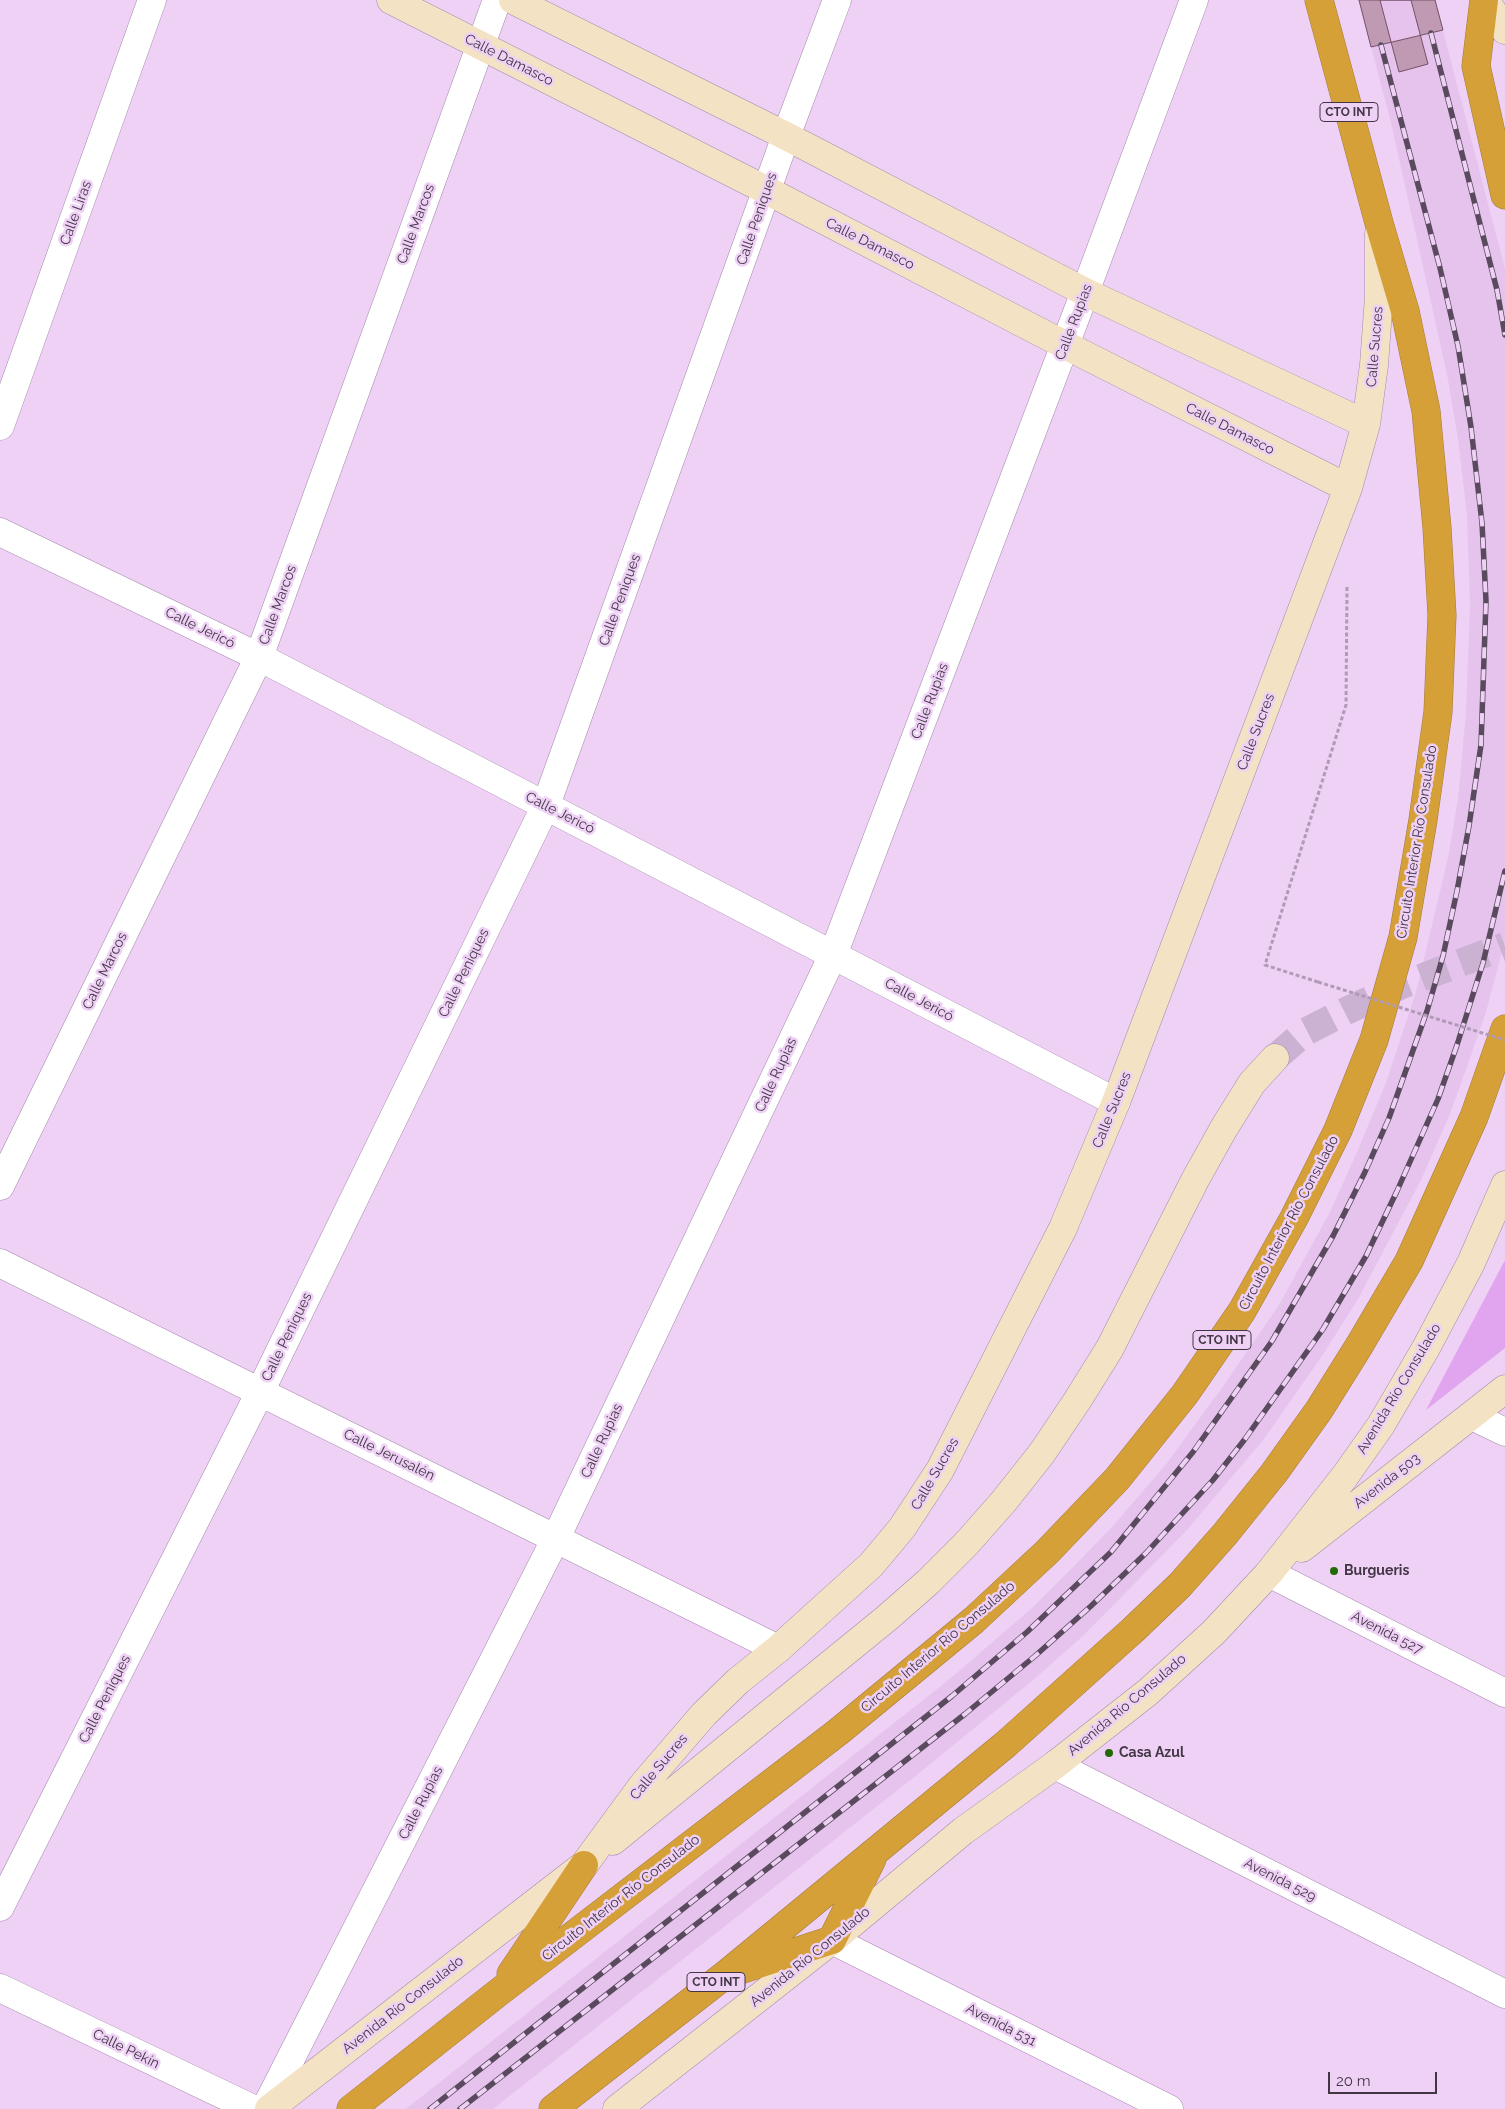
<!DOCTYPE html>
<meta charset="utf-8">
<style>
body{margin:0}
#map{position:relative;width:1505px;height:2109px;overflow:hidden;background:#eed1f5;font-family:Raleway,sans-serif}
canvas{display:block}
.scale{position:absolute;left:1328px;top:2072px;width:109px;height:22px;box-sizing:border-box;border:2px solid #423645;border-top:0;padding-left:6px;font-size:15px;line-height:18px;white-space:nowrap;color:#423645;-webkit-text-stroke:4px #eed1f5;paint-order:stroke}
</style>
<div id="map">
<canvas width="1505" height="2109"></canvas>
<div class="scale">20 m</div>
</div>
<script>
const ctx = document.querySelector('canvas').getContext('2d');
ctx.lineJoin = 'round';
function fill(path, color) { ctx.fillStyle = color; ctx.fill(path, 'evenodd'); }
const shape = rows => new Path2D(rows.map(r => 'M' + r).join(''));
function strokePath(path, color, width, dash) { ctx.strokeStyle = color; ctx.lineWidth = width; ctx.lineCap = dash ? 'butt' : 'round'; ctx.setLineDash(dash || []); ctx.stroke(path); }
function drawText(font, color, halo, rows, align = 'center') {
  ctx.font = font + ' Raleway,sans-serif'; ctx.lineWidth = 5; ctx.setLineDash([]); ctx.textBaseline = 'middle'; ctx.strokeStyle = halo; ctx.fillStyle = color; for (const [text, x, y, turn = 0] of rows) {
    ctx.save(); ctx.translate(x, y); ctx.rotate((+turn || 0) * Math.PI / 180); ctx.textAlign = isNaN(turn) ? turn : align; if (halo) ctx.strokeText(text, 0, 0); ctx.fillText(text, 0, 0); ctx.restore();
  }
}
const built = shape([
 [1359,0,1435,0,1505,269,1505,941,1486,1012,1468,1064,1449,1116,1421,1180,1358,1299,1324,1353,1264,1439,1186,1531,1085,1634,1032,1681,923,1770,493,2109,406,2109,951,1678,1032,1608,1072,1568,1113,1526,1167,1463,1224,1385,1279,1305,1330,1212,1354,1159,1386,1083,1416,992,1448,858,1458,799,1466,713,1470,606,1467,515,1458,439,1447,374,1391,123]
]);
const green = shape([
 [1505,1260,1505,1348,1426,1410]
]);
const building = shape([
 [1359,0,1435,0,1443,30,1371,47,1359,0],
 [1380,0,1411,0,1428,64,1399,72,1380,0]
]);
const secondaryTunnel = shape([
 [1275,1058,1305,1032,1346,1011,1402,985,1505,946]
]);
const path = shape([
 [1318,982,1265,965,1346,705,1347,586]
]);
const street = shape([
 [0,426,152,0],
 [0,532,259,657,1116,1102],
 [0,1186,259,657,497,0],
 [0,1263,778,1649],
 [1472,1416,1505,1432],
 [1269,1573,1505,1693],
 [1055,1765,1505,1994],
 [0,1907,260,1392,546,805,786,136,837,0],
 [832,1940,1169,2109],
 [0,1988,253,2109],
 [265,2109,556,1538,833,955,1085,292,1194,0]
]);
const secondary = shape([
 [391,0,768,191,1065,345,1348,488],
 [513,0,786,136,1085,292,1366,424],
 [1485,0,1505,30],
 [1302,1548,1505,1389],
 [613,1841,887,1618,928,1582,967,1543,1004,1501,1042,1453,1077,1401,1110,1348,1195,1180,1224,1128,1252,1083,1275,1058],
 [584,1865,642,1786,704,1714,738,1681,778,1649,871,1565,902,1528,940,1470,1063,1228,1116,1102,1348,488,1366,424,1374,365,1379,297,1379,234],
 [269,2109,580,1868],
 [617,2109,832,1940,963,1831,1055,1765,1148,1692,1214,1632,1269,1573,1345,1476,1381,1425,1426,1348,1471,1263,1505,1185]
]);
const highway = shape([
 [1484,0,1476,66,1505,195],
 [740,1970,832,1940,872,1859],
 [511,1974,584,1865],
 [351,2109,499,1992,838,1732,974,1620,1047,1552,1117,1479,1185,1394,1242,1311,1294,1218,1338,1130,1374,1040,1403,937,1423,820,1438,712,1442,615,1437,528,1426,411,1405,311,1379,223,1319,0],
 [553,2109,725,1975,1006,1744,1133,1630,1180,1585,1225,1534,1274,1473,1319,1410,1359,1346,1409,1261,1474,1117,1505,1029]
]);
const rail = shape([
 [1431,33,1497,290,1505,335],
 [430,2109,952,1696,1027,1632,1111,1552,1193,1452,1272,1341,1333,1236,1365,1172,1389,1118,1427,1011,1443,956,1457,891,1469,826,1481,745,1486,601,1482,523,1471,427,1458,346,1440,268,1381,45],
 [460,2109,965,1714,1035,1656,1091,1606,1146,1553,1213,1480,1245,1439,1323,1329,1366,1256,1397,1191,1438,1099,1457,1045,1483,963,1505,871]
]);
const pathBridge = shape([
 [1318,982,1505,1040]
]);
const markers = [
 [1334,1571,5,"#226a05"],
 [1109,1753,5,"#226a05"]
];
const shields = [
 [1349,112,58],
 [1222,1340,58],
 [716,1982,58]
];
const shieldNames = [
 ["CTO INT",1349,112],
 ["CTO INT",1222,1340],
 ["CTO INT",716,1982]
];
const streetNames = [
 ["Calle Damasco",509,60,27],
 ["Calle Liras",76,213,-70],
 ["Calle Peniques",757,219,-71],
 ["Calle Marcos",416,224,-70],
 ["Calle Damasco",870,244,27],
 ["Calle Rupias",1074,322,-69],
 ["Calle Sucres",1375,347,-85],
 ["Calle Damasco",1230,429,27],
 ["Calle Peniques",620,600,-70],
 ["Calle Marcos",278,605,-70],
 ["Calle Jericó",200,628,26],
 ["Calle Rupias",930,701,-69],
 ["Calle Sucres",1256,732,-69],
 ["Calle Jericó",560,813,27],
 ["Circuito Interior Río Consulado",1417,842,-81],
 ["Calle Marcos",105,971,-64],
 ["Calle Peniques",464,973,-64],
 ["Calle Jericó",919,1000,28],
 ["Calle Rupias",776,1075,-65],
 ["Calle Sucres",1112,1110,-68],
 ["Circuito Interior Río Consulado",1289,1223,-62],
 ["Calle Peniques",287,1337,-64],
 ["Avenida Río Consulado",1399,1389,-59],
 ["Calle Rupias",602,1441,-65],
 ["Calle Jerusalén",389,1455,26],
 ["Calle Sucres",935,1474,-60],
 ["Avenida 503",1387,1481,-38],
 ["Avenida 527",1387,1633,27],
 ["Circuito Interior Río Consulado",938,1647,-40],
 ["Calle Peniques",105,1699,-63],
 ["Avenida Río Consulado",1127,1705,-40],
 ["Calle Sucres",659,1767,-50],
 ["Calle Rupias",421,1803,-63],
 ["Avenida 529",1280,1880,27],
 ["Circuito Interior Río Consulado",621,1898,-38],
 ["Avenida Río Consulado",810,1957,-39],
 ["Avenida Río Consulado",403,2005,-38],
 ["Avenida 531",1001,2025,27],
 ["Calle Pekín",126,2049,26]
];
const poiNames = [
 ["Burgueris",1344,1571],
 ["Casa Azul",1119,1753]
];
fill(built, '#e5c3ed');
fill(green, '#e0a5ee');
fill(building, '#c099b3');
strokePath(building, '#745169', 1);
strokePath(secondaryTunnel, '#ccb2d2', 28, [28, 14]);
strokePath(street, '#a58aac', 29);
strokePath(secondary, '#a58aac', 29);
strokePath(highway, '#a27b3d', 29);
strokePath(path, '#b19ab7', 3, [4, 2.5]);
strokePath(street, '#fff', 28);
strokePath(secondary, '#f3e2c4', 28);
strokePath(highway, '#d6a039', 28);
strokePath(rail, '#594b5d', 5.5);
strokePath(rail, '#eed1f5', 4, [11]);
strokePath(pathBridge, '#b19ab7', 3, [4, 2.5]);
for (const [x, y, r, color] of markers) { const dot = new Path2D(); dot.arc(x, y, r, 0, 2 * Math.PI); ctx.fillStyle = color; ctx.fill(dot); strokePath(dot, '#eed1f5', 2); }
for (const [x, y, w] of shields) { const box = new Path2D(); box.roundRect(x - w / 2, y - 9.5, w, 19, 4); ctx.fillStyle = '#eed1f5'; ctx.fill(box); strokePath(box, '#423645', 1); }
drawText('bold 12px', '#423645', null, shieldNames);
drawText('14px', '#423645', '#eed1f5', streetNames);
drawText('bold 14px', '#423645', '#eed1f5', poiNames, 'left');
</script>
